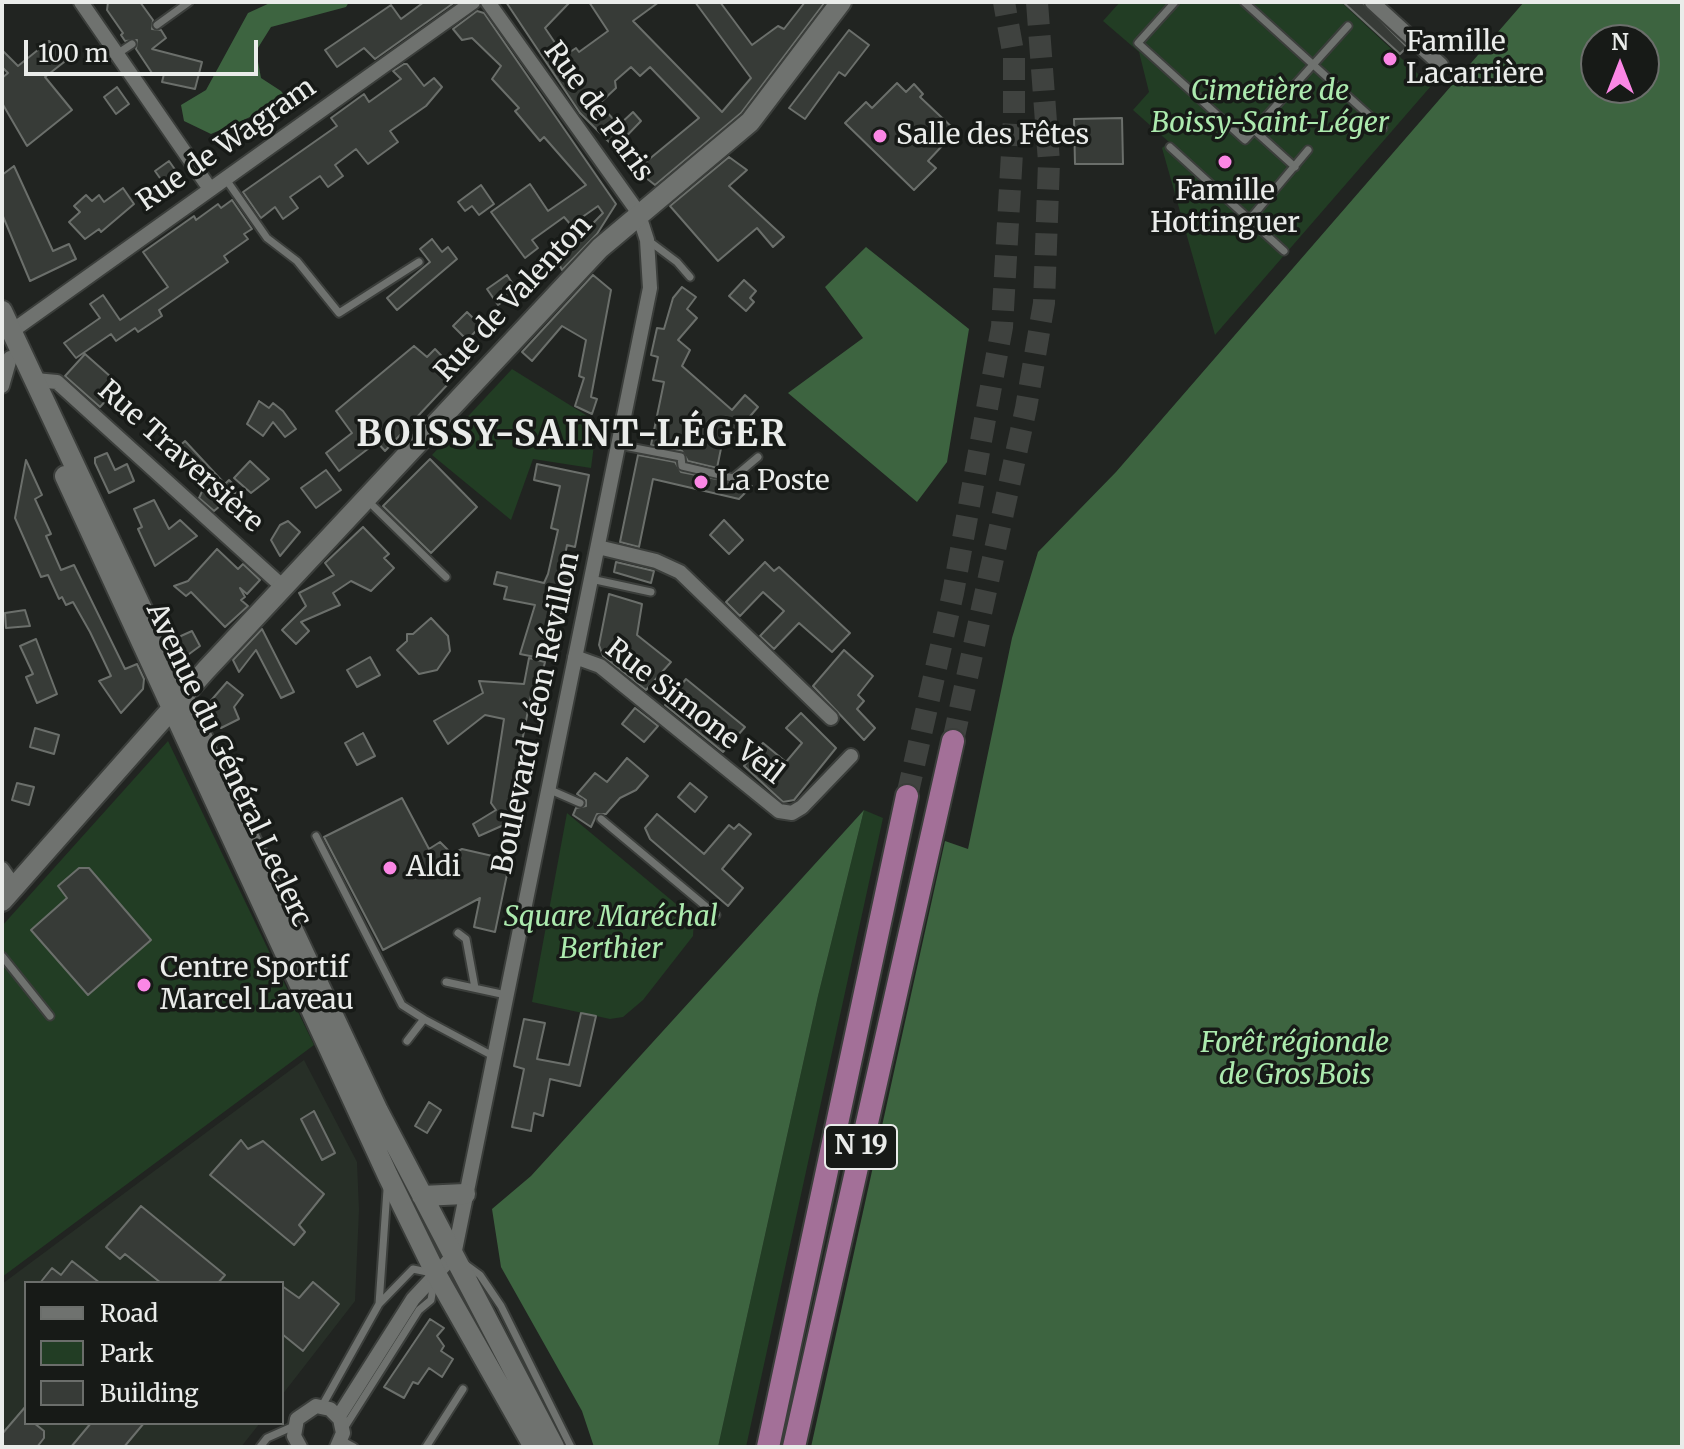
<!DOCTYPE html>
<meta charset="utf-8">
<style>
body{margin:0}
#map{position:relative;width:1684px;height:1449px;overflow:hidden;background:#212421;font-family:Merriweather,serif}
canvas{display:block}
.frame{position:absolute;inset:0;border:4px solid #eaecea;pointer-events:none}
.legend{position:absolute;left:24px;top:1281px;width:260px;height:144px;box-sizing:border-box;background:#171a17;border:2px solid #6b6e6b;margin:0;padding:10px 14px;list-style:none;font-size:24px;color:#eaecea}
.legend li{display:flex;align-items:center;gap:16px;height:40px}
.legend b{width:40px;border:2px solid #6b6e6b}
.north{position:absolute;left:1580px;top:24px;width:80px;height:80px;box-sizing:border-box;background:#171a17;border:2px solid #6b6e6b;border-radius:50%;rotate:0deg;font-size:22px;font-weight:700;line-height:32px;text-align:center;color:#eaecea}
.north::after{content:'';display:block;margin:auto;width:28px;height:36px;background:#fb87e5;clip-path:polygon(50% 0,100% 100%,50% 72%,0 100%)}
.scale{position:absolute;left:24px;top:40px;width:234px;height:36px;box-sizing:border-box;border:4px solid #eaecea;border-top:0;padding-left:10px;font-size:24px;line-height:28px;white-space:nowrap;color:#eaecea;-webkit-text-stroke:6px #171a17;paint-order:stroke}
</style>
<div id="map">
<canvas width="1684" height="1449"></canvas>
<div class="frame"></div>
<ul class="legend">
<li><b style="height:10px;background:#6f726f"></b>Road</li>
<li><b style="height:22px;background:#223d24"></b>Park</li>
<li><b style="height:22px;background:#373b37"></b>Building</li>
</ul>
<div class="north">N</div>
<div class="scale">100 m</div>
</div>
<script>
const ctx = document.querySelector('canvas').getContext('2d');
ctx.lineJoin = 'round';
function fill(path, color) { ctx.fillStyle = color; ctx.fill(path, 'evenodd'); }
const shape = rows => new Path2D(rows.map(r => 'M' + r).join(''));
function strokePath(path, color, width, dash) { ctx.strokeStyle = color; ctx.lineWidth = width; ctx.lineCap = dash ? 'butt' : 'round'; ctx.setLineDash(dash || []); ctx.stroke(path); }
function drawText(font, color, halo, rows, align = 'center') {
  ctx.font = font + ' Merriweather,serif'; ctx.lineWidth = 7; ctx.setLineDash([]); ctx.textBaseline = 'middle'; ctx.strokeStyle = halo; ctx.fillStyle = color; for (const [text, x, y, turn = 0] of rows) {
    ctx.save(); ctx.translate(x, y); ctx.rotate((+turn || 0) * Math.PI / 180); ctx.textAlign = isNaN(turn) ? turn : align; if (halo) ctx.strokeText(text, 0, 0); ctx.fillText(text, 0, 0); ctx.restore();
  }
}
const built = shape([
 [304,1060,357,1162,359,1210,355,1301,282,1395,282,1283,26,1283,26,1423,260,1423,241,1447,2,1447,2,1284]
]);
const green = shape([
 [1120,2,1341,2,1431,86,1215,335,1162,148,1169,142,1133,110,1149,92,1139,52,1103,21],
 [512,369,597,422,591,468,533,459,511,520,432,455],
 [168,741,314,1045,2,1277,2,926],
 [864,810,883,818,746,1447,718,1447,818,996],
 [567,813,694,919,693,936,643,1000,623,1017,610,1019,532,1002]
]);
const forest = shape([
 [272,2,349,2,346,7,271,27,256,51,261,78,281,91,293,107,264,111,211,134,184,121,181,105,206,90,248,13],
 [1524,2,1682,2,1682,1447,811,1447,945,841,968,849,1012,638,1038,552,1116,472],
 [1596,40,1644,40,1644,88,1596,88],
 [866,247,969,329,947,462,917,502,788,393,863,338,825,287],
 [864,810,818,996,718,1447,594,1447,582,1411,501,1267,492,1209,531,1176]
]);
const building = shape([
 [108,2,140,2,153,20,152,29,161,30,166,38,152,49,202,62,195,89,162,82,164,74,152,73,136,49,137,40,125,41,121,35,123,33,107,10,108,2],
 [424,2,455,2,375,59,364,48,337,67,325,50,391,5,401,19,424,2],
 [506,2,570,2,545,28,564,56,576,48,579,52,608,31,589,2,659,2,633,21,722,112,751,78,695,2,720,2,752,45,778,26,784,29,805,2,825,2,741,113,655,185,636,170,699,118,650,67,640,76,631,67,615,81,616,88,599,104,619,125,633,112,641,121,615,148,580,113,506,2],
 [1343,2,1362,2,1407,47,1400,54,1343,2],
 [477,11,484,13,616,204,597,234,562,270,557,260,603,213,598,206,571,225,564,217,532,240,538,248,525,258,491,212,530,184,548,211,586,185,544,137,540,141,515,111,519,108,492,79,501,66,472,38,462,40,453,29,477,11],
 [849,30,869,45,845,76,839,72,805,119,789,108,849,30],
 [49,41,68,59,45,77,72,110,27,146,2,103,2,78,8,73,2,67,2,50,18,66,49,41],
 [404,64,407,64,424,86,434,78,442,87,426,106,390,131,398,142,368,164,356,149,335,165,343,176,328,187,320,176,290,197,298,208,283,219,275,207,261,218,243,192,337,126,331,118,364,94,369,102,401,79,393,71,404,64],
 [897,83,906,92,914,84,923,94,920,97,956,131,928,161,936,168,914,190,845,123,866,102,872,108,897,83],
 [117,87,129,104,116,114,104,97,117,87],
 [1122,118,1123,164,1075,164,1074,119,1122,118],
 [729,157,747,170,729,186,784,237,773,247,757,228,718,261,670,206,729,157],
 [169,161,181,178,167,188,155,171,169,161],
 [14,166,53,251,69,244,76,259,30,281,2,214,2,175,14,166],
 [481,185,494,204,479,215,472,206,465,211,458,202,481,185],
 [123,188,134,204,101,232,99,229,85,239,69,222,80,212,74,206,86,195,92,201,99,195,104,202,123,188],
 [232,200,252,229,244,234,248,239,224,256,228,262,159,310,162,316,138,332,135,328,116,341,111,334,76,358,64,343,100,318,90,304,103,295,120,320,168,287,143,252,194,216,196,220,218,204,221,208,232,200],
 [432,239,442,252,448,247,457,259,397,310,387,298,430,262,420,249,432,239],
 [507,275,518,292,498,305,487,289,507,275],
 [593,275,611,290,591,397,597,399,592,414,575,406,584,378,579,376,586,340,562,326,532,361,522,352,593,275],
 [744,280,756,291,750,298,754,302,746,311,729,296,744,280],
 [682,287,696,297,687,309,697,318,678,340,690,350,682,366,732,410,745,395,758,407,733,436,725,429,717,468,688,461,682,451,651,445,664,382,653,380,658,357,651,355,657,328,664,329,673,298,682,287],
 [467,312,481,326,467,340,453,326,467,312],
 [414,346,427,357,435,349,455,370,447,379,450,382,385,451,377,442,339,471,326,453,352,433,336,411,414,346],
 [85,354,120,385,100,407,65,376,85,354],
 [259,401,269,408,273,403,283,411,296,429,285,437,273,422,263,436,247,424,259,401],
 [185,441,225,484,229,480,239,490,214,511,199,498,205,485,172,453,185,441],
 [107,453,115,470,127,464,134,481,109,493,95,463,95,458,107,453],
 [638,455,675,462,681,472,752,486,739,499,653,479,639,547,620,542,638,455],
 [430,459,477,507,431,553,383,506,430,459],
 [26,460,42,495,35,499,51,534,46,536,61,570,74,565,125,669,137,664,144,679,143,689,121,713,99,681,111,676,90,632,73,602,66,605,62,597,59,599,48,575,41,577,15,518,26,460],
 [250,461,269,479,251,493,234,478,250,461],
 [537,464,589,475,575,547,567,545,561,577,568,578,558,625,548,623,540,658,520,654,535,605,504,599,507,587,494,584,497,572,544,583,548,574,558,530,551,528,560,486,534,480,537,464],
 [326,470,341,490,316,508,301,488,326,470],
 [154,500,169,529,180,520,197,536,155,566,138,529,142,527,134,509,154,500],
 [724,520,743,540,729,554,710,535,724,520],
 [288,521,300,532,280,556,271,540,280,525,288,521],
 [363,527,389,554,384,558,394,568,371,591,351,581,333,593,340,605,301,622,309,631,296,644,282,630,306,606,299,593,334,575,325,563,363,527],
 [217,549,238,569,243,564,260,580,247,594,240,588,245,597,241,600,248,606,225,627,191,592,186,596,174,586,188,581,217,549],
 [616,562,654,571,651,583,614,572,616,562],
 [765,562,774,571,779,567,850,633,832,652,799,623,774,649,760,636,784,611,763,592,740,616,726,602,765,562],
 [609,594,642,604,637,635,671,662,646,690,603,656,599,645,609,594],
 [25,610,30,626,6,628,5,613,25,610],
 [431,618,448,636,450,651,437,670,419,674,397,650,407,641,407,634,413,634,431,618],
 [262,629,294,692,281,698,256,650,239,672,233,660,262,629],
 [192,631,200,646,185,657,179,654,172,640,192,631],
 [36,639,57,694,37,703,26,677,33,674,20,646,36,639],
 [844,650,873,676,858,695,864,701,857,709,875,728,864,740,813,686,844,650],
 [370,657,380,675,357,687,347,670,370,657],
 [529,658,545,662,538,691,532,690,506,824,479,836,473,824,496,810,491,803,504,719,485,715,448,744,434,721,483,693,479,681,524,684,529,658],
 [686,679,745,727,723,752,665,705,686,679],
 [227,682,243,695,234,707,239,719,221,728,208,704,227,682],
 [635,708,658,726,644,742,622,724,635,708],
 [801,713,836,748,794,800,783,802,744,766,763,743,786,762,802,743,786,728,801,713],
 [35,728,59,735,54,754,30,747,35,728],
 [363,733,375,756,357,765,345,743,363,733],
 [627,758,648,776,636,790,620,798,606,814,597,814,591,827,573,815,576,808,586,806,586,800,577,794,595,773,607,782,627,758],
 [17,783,34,787,29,805,12,800,17,783],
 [690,783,707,797,695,812,678,797,690,783],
 [402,798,429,849,440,842,452,854,462,849,510,860,495,932,474,927,480,898,383,950,324,837,402,798],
 [657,814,704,854,729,825,734,829,739,824,751,834,722,869,743,888,728,906,650,839,645,828,657,814],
 [79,868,89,868,151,940,88,995,31,930,67,898,58,886,79,868],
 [581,1013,596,1016,580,1086,550,1079,543,1116,534,1113,531,1131,512,1127,524,1069,514,1066,524,1019,545,1023,537,1059,569,1065,581,1013],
 [429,1102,441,1110,427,1133,415,1126,429,1102],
 [314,1111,335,1153,322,1160,301,1119,314,1111],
 [241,1140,248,1149,263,1141,324,1194,299,1225,305,1232,294,1245,210,1175,241,1140],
 [141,1206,225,1275,218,1283,161,1283,125,1254,120,1259,106,1247,141,1206],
 [72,1261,100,1283,40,1283,52,1268,61,1275,72,1261],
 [313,1282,339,1304,303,1351,282,1334,282,1286,299,1298,313,1282],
 [430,1319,444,1328,437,1336,444,1346,441,1351,453,1359,442,1377,429,1368,418,1384,413,1382,404,1398,384,1387,430,1319],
 [26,1406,26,1423,34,1423,44,1431,44,1438,37,1447,2,1447,2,1434,26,1406],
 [91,1423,144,1423,124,1447,71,1447,91,1423]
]);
const trunkTunnel = shape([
 [953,741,1026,408,1044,303,1049,162,1037,2],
 [907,796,953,593,1002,327,1014,118,1014,57,1004,2]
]);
const service = shape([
 [1175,2,1138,43,1245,140,1348,26],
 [1244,2,1383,128],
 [157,25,189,2],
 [117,54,132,44],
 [1254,130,1295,167],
 [1170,147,1284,251],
 [225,178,267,238,297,261,339,313,419,262],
 [1250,219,1308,150],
 [649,241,677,262,690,277],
 [619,445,681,457,682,466,733,478,758,457],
 [367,500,446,577],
 [591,579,651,592],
 [548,789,580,803],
 [601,819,716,915],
 [316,836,402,1005,424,1019,407,1041],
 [458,933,466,939,475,988],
 [2,956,50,1016],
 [446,982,506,995],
 [424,1019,493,1056],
 [465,1264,480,1275,501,1306,571,1447],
 [379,1304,387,1190],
 [322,1406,379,1304,413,1269,432,1273],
 [343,1430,419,1310,431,1300,434,1282],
 [341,1440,354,1447],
 [260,1447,267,1438,294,1426],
 [426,1447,463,1389]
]);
const minor = shape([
 [81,2,210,189],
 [1372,2,1441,65],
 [12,331,473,2],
 [35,380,57,382,283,587],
 [2,386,10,358],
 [598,547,656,561,680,572,831,718],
 [575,657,600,666,779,811,792,813,802,807,851,756],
 [2,869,14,886],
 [339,1416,413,1299,454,1255,650,288,647,240,638,212,488,2],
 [300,1447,294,1436,297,1419,316,1406,330,1409,340,1419,343,1433,337,1447]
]);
const secondary = shape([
 [2,311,378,1111,554,1447],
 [65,476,388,1176,436,1274,534,1447],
 [2,901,206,670,600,248,750,122,841,2],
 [422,1196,465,1194]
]);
const trunk = shape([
 [768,1447,907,796],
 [794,1447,953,741]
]);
const markers = [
 [1390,59,8,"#fb87e5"],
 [880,136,8,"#fb87e5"],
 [1225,162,8,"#fb87e5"],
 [701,482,8,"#fb87e5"],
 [390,868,8,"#fb87e5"],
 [144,985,8,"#fb87e5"]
];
const shields = [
 [861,1147,72]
];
const shieldNames = [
 ["N 19",861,1147]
];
const poiNames = [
 ["Famille",1406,43],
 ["Lacarrière",1406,75],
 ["Salle des Fêtes",896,136],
 ["Famille",1225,192,"center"],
 ["Hottinguer",1225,224,"center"],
 ["La Poste",717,482],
 ["Aldi",406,868],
 ["Centre Sportif",160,969],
 ["Marcel Laveau",160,1001]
];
const parkNames = [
 ["Cimetière de",1270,92],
 ["Boissy-Saint-Léger",1270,124],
 ["Square Maréchal",611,918],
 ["Berthier",611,950],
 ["Forêt régionale",1295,1044],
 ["de Gros Bois",1295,1076]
];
const streetNames = [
 ["Rue de Paris",598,112,54],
 ["Rue de Wagram",227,145,-35],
 ["Rue de Valenton",514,299,-47],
 ["Rue Traversière",180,457,42],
 ["Rue Simone Veil",694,712,38],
 ["Boulevard Léon Révillon",537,713,-78],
 ["Avenue du Général Leclerc",228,765,65]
];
const districtNames = [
 ["BOISSY-SAINT-LÉGER",572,436]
];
fill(built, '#272f27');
fill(green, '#223d24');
fill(forest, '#3d6440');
fill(building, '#373b37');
strokePath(building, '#6b6f6b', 2);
strokePath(trunkTunnel, '#3f423f', 22, [22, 11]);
strokePath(service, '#3b3e3b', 11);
strokePath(minor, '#3b3e3b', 18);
strokePath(secondary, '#3b3e3b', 24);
strokePath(trunk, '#3b3e3b', 26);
strokePath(service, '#6f726f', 7);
strokePath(minor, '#6f726f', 14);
strokePath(secondary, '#6f726f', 20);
strokePath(trunk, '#a37098', 22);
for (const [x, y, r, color] of markers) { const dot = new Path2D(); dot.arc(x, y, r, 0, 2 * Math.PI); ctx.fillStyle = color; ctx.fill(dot); strokePath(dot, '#171a17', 3); }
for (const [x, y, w] of shields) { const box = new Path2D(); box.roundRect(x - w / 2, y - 22, w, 44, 6); ctx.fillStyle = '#171a17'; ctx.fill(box); strokePath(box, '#eaecea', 2); }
drawText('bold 26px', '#eaecea', null, shieldNames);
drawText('28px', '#eaecea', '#171a17', poiNames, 'left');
drawText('italic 28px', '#aceaae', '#171a17', parkNames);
drawText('28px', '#eaecea', '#171a17', streetNames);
ctx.letterSpacing = '2px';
drawText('bold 36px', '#eaecea', '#171a17', districtNames);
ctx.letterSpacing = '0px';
</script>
